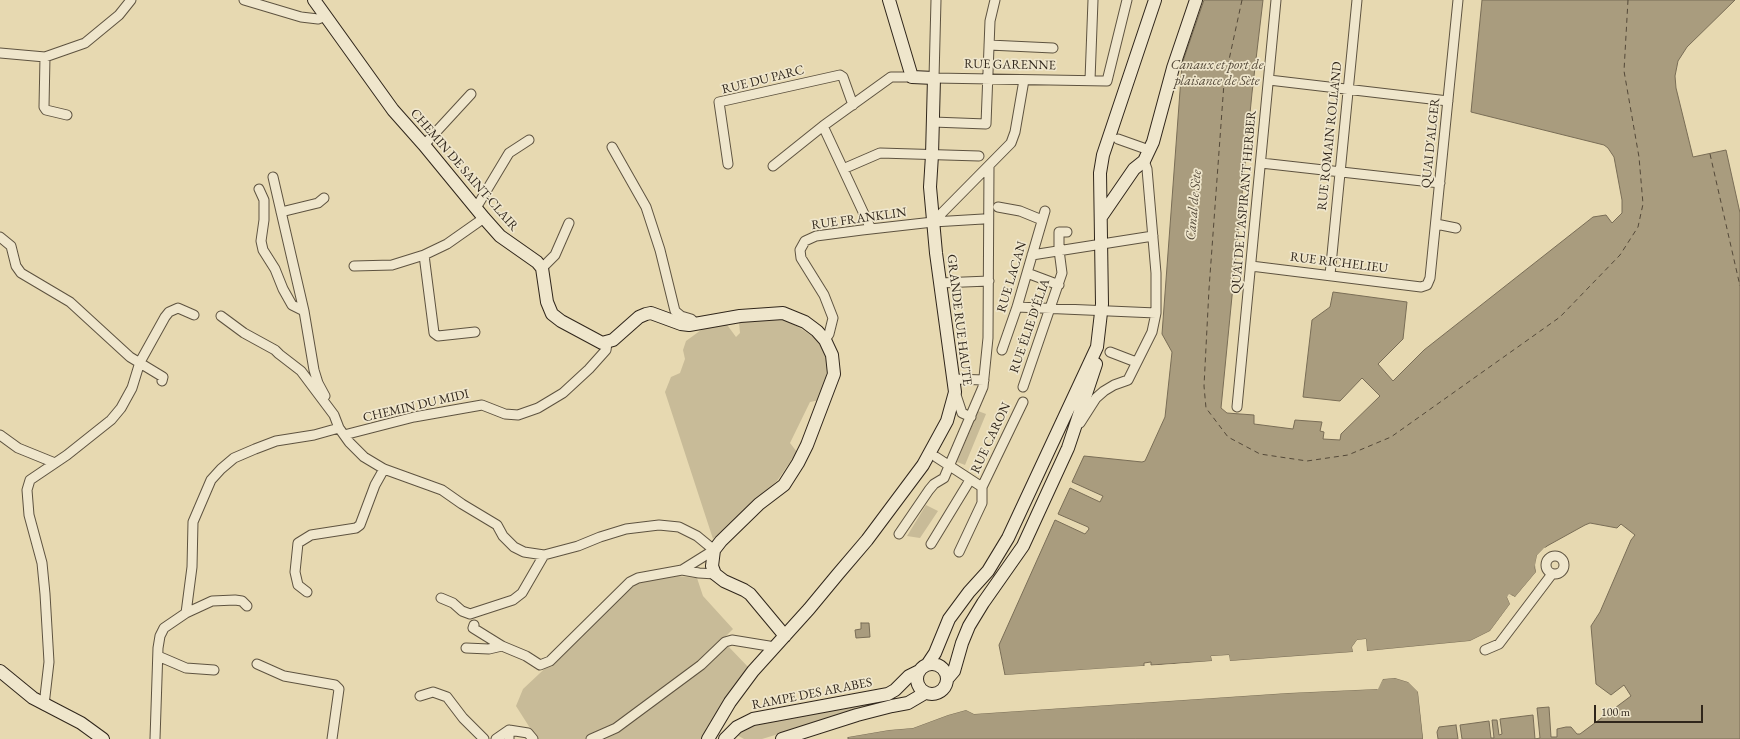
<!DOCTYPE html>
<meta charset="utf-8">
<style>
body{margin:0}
#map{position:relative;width:1740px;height:739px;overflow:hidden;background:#e7d9b1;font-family:"EB Garamond",serif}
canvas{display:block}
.scale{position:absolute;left:1594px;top:705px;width:109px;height:18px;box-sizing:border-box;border:2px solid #30261b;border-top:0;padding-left:5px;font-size:12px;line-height:14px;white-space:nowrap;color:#30261b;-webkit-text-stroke:3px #efe6cc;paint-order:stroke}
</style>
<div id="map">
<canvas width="1740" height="739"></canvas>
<div class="scale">100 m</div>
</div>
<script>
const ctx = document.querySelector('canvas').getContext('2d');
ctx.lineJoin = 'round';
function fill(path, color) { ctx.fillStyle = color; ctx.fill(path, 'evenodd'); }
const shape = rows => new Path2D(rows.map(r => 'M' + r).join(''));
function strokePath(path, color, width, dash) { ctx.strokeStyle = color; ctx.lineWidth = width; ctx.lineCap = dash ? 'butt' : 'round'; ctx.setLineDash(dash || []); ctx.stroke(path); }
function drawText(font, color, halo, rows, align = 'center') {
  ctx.font = font + ' "EB Garamond",serif'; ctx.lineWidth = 3.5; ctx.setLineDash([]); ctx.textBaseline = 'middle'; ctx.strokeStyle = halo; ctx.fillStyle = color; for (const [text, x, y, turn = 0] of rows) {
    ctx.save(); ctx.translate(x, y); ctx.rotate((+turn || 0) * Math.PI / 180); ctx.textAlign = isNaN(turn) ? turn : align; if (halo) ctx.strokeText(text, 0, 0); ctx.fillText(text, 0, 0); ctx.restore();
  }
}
const green = shape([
 [782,318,800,328,818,340,827,350,829,365,820,400,810,402,790,443,797,452,777,481,713,539,665,392,671,377,680,373,685,359,683,350,686,341,708,325,725,322,736,337,740,333,739,322],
 [978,411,986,414,965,465,957,462],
 [926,505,938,511,920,538,907,536],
 [677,576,697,578,703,596,733,629,699,663,616,723,585,739,537,739,516,706,523,689,636,583],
 [727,645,750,669,724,700,702,739,600,739],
 [868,701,868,707,762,739,744,739,737,735,757,723]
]);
const water = shape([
 [1204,0,1263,0,1252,93,1221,408,1227,413,1254,415,1254,424,1293,429,1295,420,1322,422,1320,431,1324,432,1323,439,1340,440,1341,434,1380,396,1362,378,1340,401,1303,397,1312,320,1330,307,1333,292,1407,302,1403,339,1378,364,1393,381,1424,350,1593,217,1606,215,1612,223,1622,213,1622,200,1614,157,1608,148,1604,145,1471,112,1482,0,1735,0,1687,47,1678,61,1675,76,1676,88,1693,157,1726,150,1740,213,1740,739,1462,739,1460,725,1489,721,1491,738,1494,738,1492,720,1497,720,1499,735,1502,734,1500,719,1533,715,1535,739,1540,738,1537,708,1549,707,1551,737,1557,737,1557,729,1566,727,1571,727,1577,734,1580,734,1631,696,1624,685,1611,695,1596,684,1591,626,1600,612,1631,540,1635,535,1621,524,1617,528,1590,523,1585,525,1547,546,1537,555,1535,568,1536,572,1515,597,1512,595,1507,597,1510,604,1490,631,1470,641,1367,651,1366,639,1357,640,1352,647,1353,652,1229,661,1229,655,1214,656,1211,656,1212,661,1151,665,1151,662,1144,663,1144,666,1005,675,999,645,1055,520,1085,534,1089,529,1088,527,1058,514,1070,488,1100,502,1103,496,1072,482,1084,456,1142,462,1145,461,1165,417,1172,352,1162,334,1182,64,1204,0],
 [861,623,869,623,870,637,856,638,855,630,861,629,861,623],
 [1395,678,1408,682,1418,692,1423,739,848,739,848,737,889,730,913,728,948,715,966,710,974,714,1288,693,1377,689,1383,679,1395,678],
 [1456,725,1458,739,1438,739,1437,732,1439,727,1456,725]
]);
const pier = shape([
 [1548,547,1538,558,1538,573,1516,599,1510,596,1509,598,1512,600,1512,605,1492,632,1470,643,1367,653,1365,651,1364,642,1359,642,1355,647,1355,652,1353,654,1229,663,1227,661,1227,657,1215,658,1212,663,1151,667,1149,666,1212,661,1211,656,1214,656,1229,655,1230,661,1353,652,1352,647,1357,640,1366,639,1367,651,1470,641,1490,631,1510,604,1507,597,1509,594,1515,597,1536,572,1535,565,1537,555,1544,548],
 [1141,666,1146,666,1144,668,1005,677,1005,675],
 [1395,676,1409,680,1419,691,1425,739,1423,739,1423,737,1418,692,1408,682,1395,678,1383,679,1378,689,1288,693,974,714,966,710,948,715,913,728,889,730,848,737,848,735,854,734,889,728,913,726,947,713,966,708,974,712,1288,691,1376,687,1382,677]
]);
const ferry = shape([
 [1242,0,1224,83,1209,289,1204,386,1206,408,1228,437,1260,454,1307,461,1348,455,1391,437,1560,317,1620,255,1638,227,1643,204,1639,157,1624,71,1628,0],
 [1710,154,1740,286]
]);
const street = shape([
 [244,0,301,17,318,19,326,16],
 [936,0,934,78,1107,81,1127,0],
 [989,45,1053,48],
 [0,53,45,57,85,43,119,15,131,0],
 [45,57,44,107,46,110,67,115],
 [1090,80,1093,0],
 [1269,80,1448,101],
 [933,122,986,124,990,21,995,0],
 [823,126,871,229],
 [1118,139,1149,150],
 [424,145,471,94],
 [612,147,646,207,660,250,675,311,681,316,691,319,695,323],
 [1261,163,1440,183],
 [728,164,719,102,840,75,843,77,853,105],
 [773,166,823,126,891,77,912,77],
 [843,169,880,153,979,156],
 [273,177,304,311],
 [259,189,264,200,264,220,261,241,263,250,275,269,283,289,292,305,304,311,314,370,318,383,325,396],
 [998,207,1020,211,1042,220],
 [476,208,509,153,529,140],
 [281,212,318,203,324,198],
 [933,222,1011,143,1015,132,1024,80],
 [1436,224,1456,228],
 [0,237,11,246,16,266,21,273,70,302,130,357,163,377,162,381],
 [424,255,434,333,438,336,475,332],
 [1032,255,1153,236],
 [354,266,392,265,424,255,447,244,484,218],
 [1251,266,1421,287,1427,285,1430,278,1458,0],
 [542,268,555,255,569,223],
 [1027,273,1059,285],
 [1330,275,1357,0],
 [940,283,989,281],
 [1017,307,1156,313],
 [221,316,244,333,275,350,279,354,301,371,334,415,339,428,349,442,364,457,384,469,442,490,462,504,497,525,503,536,514,547,524,552,544,555,578,546,600,537,626,529,659,525,679,527,697,536,714,550,682,570],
 [825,340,829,334,833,318,824,295,801,258,800,250,805,241,816,236,862,230,933,222,983,219],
 [1002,350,1017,307,1045,211],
 [1110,352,1136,362],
 [954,379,984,380],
 [1023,387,1062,273,1059,250,1059,232,1067,232],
 [955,392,962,413,971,417],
 [1237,407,1276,0],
 [1080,423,1096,398,1104,391,1114,385,1128,380,1152,332,1156,313,1156,273,1147,169,1144,161],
 [0,435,18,448,55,463],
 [344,435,414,417,482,405,505,414,518,415,538,408,563,393,589,369,606,350,607,343],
 [936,457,982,487],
 [899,534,929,490,934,484,944,478,983,387,988,338,989,166],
 [931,544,970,480],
 [959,552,982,503,982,487,1023,402],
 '1546 565a9 9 0 1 1 18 0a9 9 0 1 1-18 0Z',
 [307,592,298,585,295,572,298,543,311,535,356,528,360,525,375,485,384,469],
 [441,598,453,603,462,611,470,614,513,600,522,593,544,555],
 [186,613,212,601,235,600,242,601,247,606],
 [474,625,473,628,502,646,526,656,540,665,550,661,630,582,638,578,682,570,699,573,715,574],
 [466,648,489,649,502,646],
 [1485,650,1499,644,1552,574],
 [158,656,186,668,214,670],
 [257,664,284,676,335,685,339,689,332,739],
 [420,696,433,692,447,697,463,718,484,739],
 [44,705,49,662,45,594,42,563,29,515,27,490,30,480,67,455,111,420,121,408,132,388,140,362,165,317,169,312,178,308,194,315],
 [155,739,158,648,160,636,164,628,186,613,192,567,193,522,211,480,221,469,234,458,255,449,276,441,314,435,339,428],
 [496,739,509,730],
 [509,739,509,730,528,733,533,739],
 [591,739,616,728,701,665,725,642,732,640,775,647]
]);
const secondary = shape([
 [314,0,393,110,424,145,484,218,500,236,537,262,542,268,547,302,552,314,561,321,602,343,613,340,639,317,646,314,651,313,681,324,689,325,740,316,783,313,805,322,817,331,825,340,832,355,834,374,807,445,798,463,784,485,759,504,721,541,714,550,712,566,715,574,724,581,744,590,750,594,785,636],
 [1101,217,1134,169,1144,161,1153,142,1173,68,1196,0],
 '917 679a15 15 0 1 1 30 0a15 15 0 1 1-30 0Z',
 [927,665,935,653,949,619,969,592,988,571,1008,538,1097,347,1102,304,1100,173,1103,155,1155,0],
 [0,671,33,698,81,723,103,739],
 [948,678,954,671,962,643,969,626,983,603,1023,546,1068,448,1096,364],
 [708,739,730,702,753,671,809,609,838,574,867,540,923,465,947,421,955,392,936,253,930,187,932,155,934,78,912,77,889,0],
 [725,739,737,727,753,719,888,694,895,690,909,676,919,671],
 [782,739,857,715,892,706,908,703,925,693]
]);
const streetNames = [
 ["RUE GARENNE",1010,65,1],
 ["RUE DU PARC",763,80,-14],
 ["RUE ROMAIN ROLLAND",1330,136,-84],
 ["QUAI D'ALGER",1431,143,-84],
 ["CHEMIN DE SAINT-CLAIR",464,170,49],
 ["QUAI DE L'ASPIRANT HERBER",1244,202,-85],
 ["RUE FRANKLIN",859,219,-8],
 ["RUE RICHELIEU",1339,263,7],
 ["RUE LACAN",1012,277,-73],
 ["GRANDE RUE HAUTE",959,320,83],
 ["RUE ÉLIE D'ÉLIA",1030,326,-71],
 ["CHEMIN DU MIDI",416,406,-13],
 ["RUE CARON",991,438,-65],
 ["RAMPE DES ARABES",812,694,-11]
];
const waterNames = [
 ["Canaux et port de",1217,65],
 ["plaisance de Sète",1217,81],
 ["Canal de Sète",1194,205,-85]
];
fill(green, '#c8bb98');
fill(water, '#a99c7e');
strokePath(water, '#796d56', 1);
fill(pier, '#e7d9b1');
strokePath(ferry, '#544939', 1, [5, 4]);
strokePath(street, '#5e5340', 11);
strokePath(secondary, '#30261b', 14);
strokePath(street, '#efe6cc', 9);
strokePath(secondary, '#efe6cc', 12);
drawText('13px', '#30261b', '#efe6cc', streetNames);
drawText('italic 14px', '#544939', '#efe6cc', waterNames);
</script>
